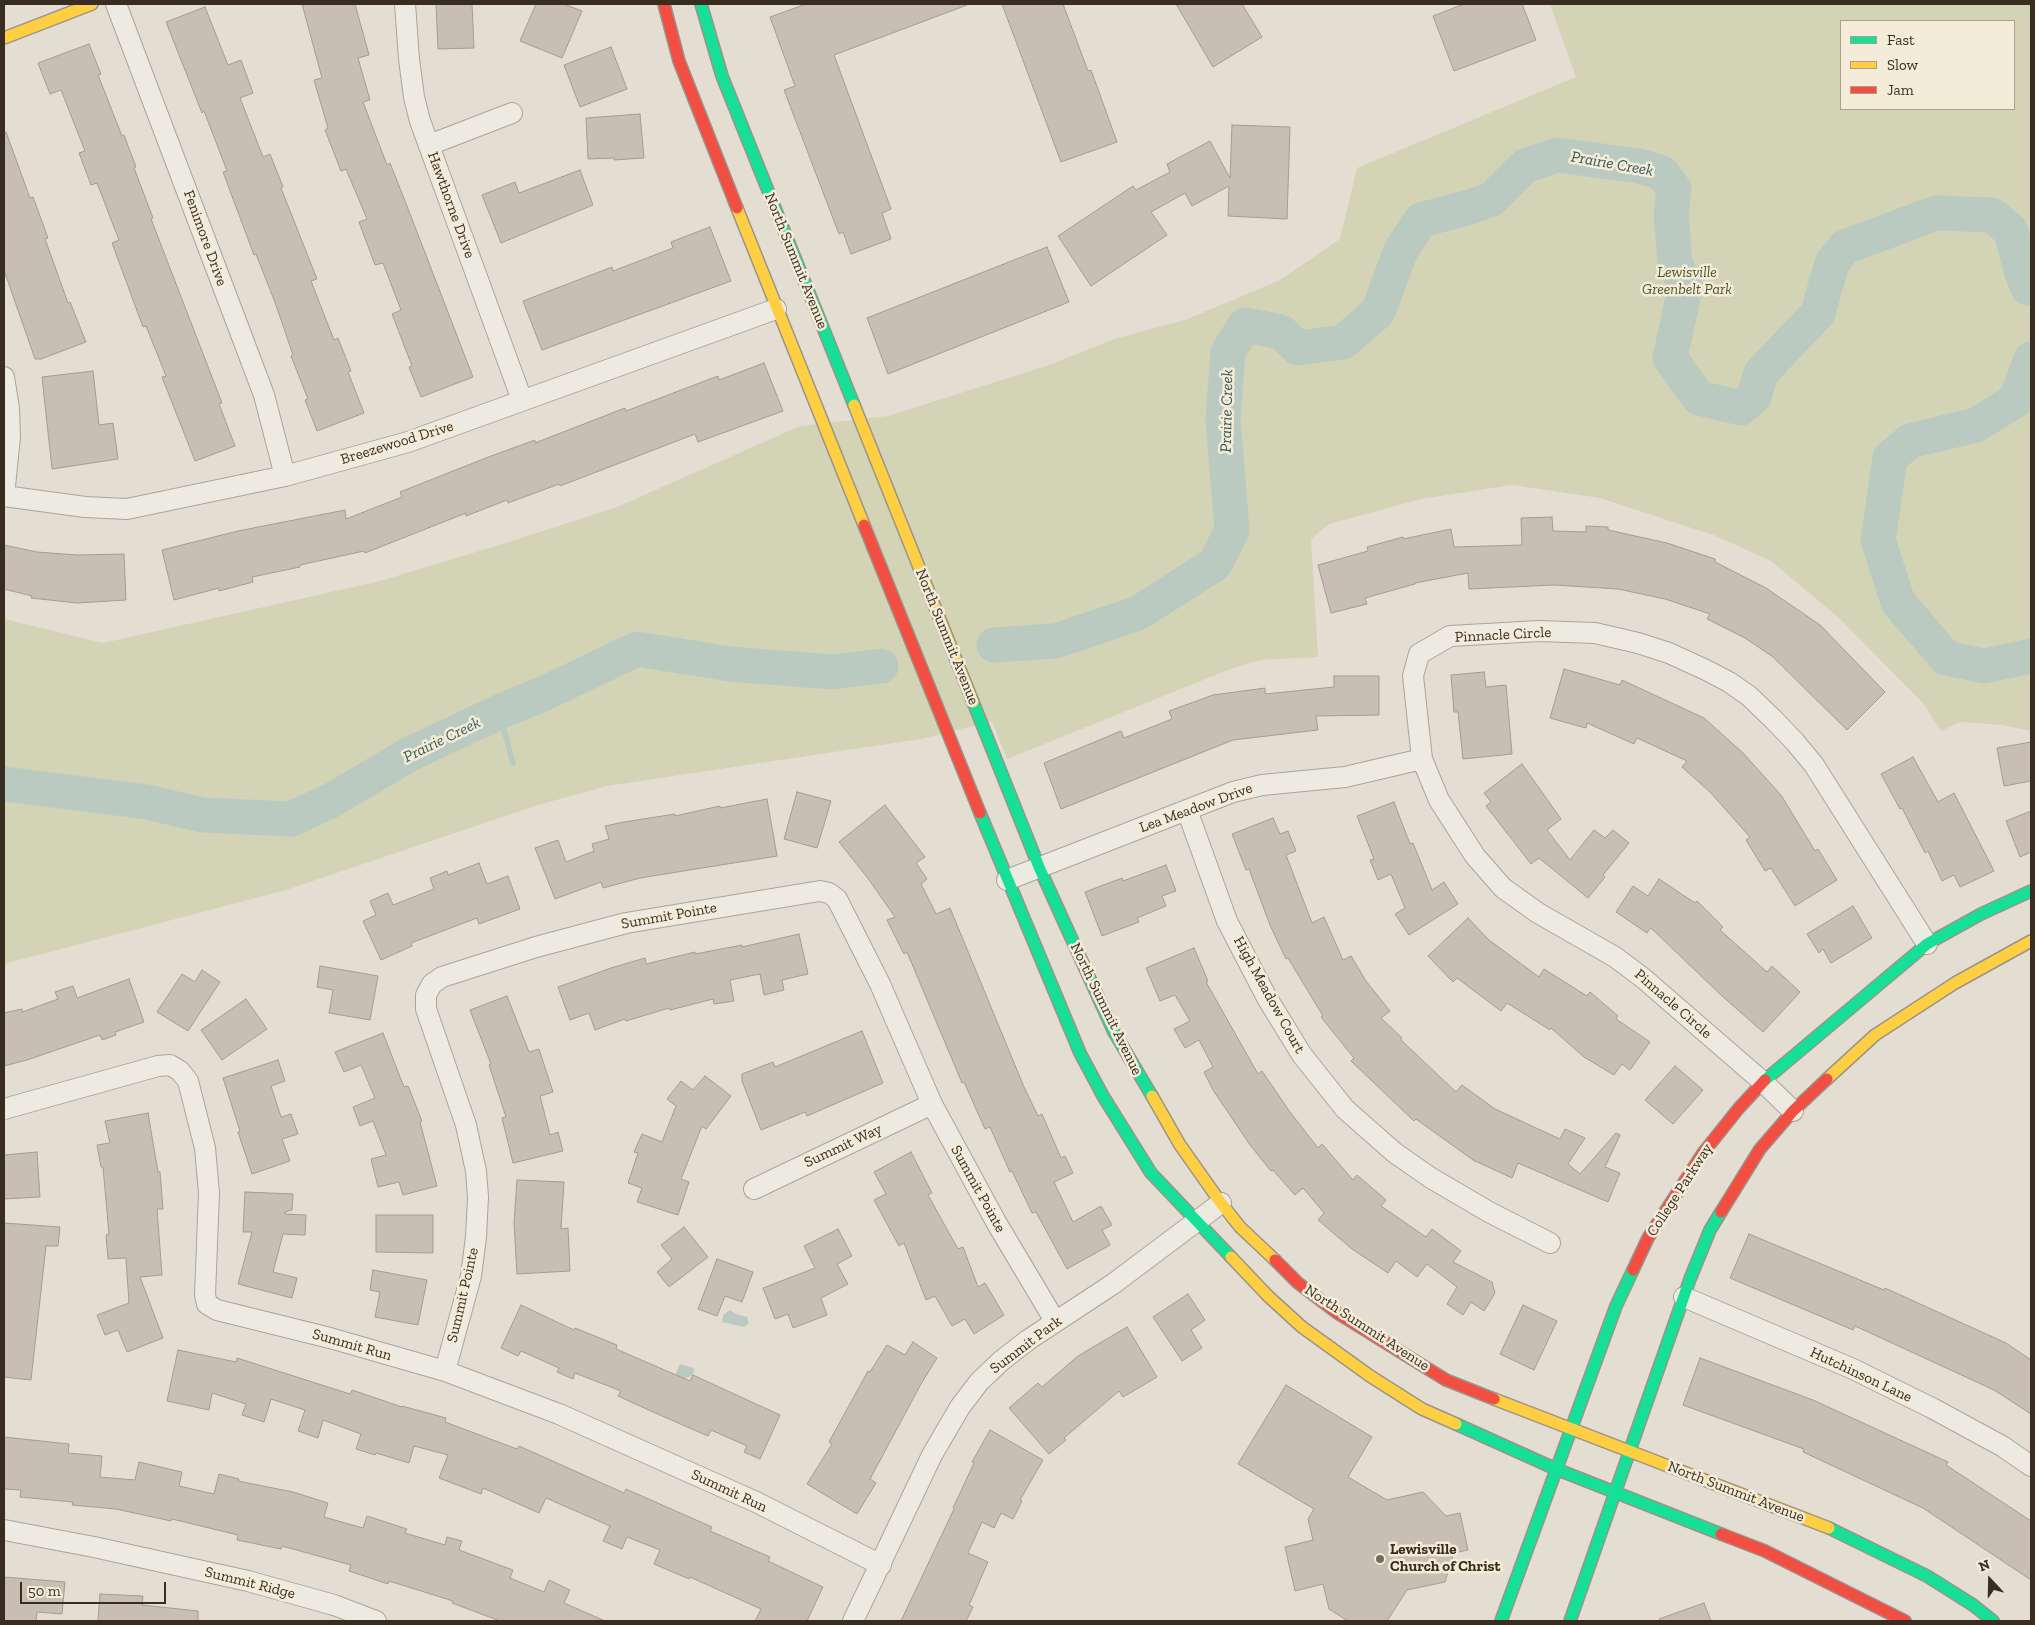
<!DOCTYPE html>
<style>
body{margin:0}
#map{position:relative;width:2035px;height:1625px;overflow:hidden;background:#e4ded2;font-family:"Zilla Slab",serif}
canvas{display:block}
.frame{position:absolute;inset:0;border:5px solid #392d22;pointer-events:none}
.legend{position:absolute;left:1840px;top:20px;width:175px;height:90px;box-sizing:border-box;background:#f4ecd9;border:1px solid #a9a090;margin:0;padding:6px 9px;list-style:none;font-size:15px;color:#392d22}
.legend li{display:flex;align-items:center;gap:10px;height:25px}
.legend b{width:25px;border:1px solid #a9a090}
.north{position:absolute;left:1965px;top:1555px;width:50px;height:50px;-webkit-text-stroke:4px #f4ecd9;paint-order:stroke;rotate:339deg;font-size:14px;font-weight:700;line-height:20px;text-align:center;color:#392d22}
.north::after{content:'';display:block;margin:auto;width:18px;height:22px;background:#392d22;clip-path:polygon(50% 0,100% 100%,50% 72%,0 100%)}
.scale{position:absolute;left:20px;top:1582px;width:146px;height:22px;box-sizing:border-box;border:2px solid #392d22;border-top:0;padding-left:6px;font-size:15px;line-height:18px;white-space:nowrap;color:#392d22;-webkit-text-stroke:4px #f4ecd9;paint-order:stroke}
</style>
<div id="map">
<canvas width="2035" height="1625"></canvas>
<div class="frame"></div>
<ul class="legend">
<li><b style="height:6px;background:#16e098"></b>Fast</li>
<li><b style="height:6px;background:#ffcf43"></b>Slow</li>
<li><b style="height:6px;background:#f24e42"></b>Jam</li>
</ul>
<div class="north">N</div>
<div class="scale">50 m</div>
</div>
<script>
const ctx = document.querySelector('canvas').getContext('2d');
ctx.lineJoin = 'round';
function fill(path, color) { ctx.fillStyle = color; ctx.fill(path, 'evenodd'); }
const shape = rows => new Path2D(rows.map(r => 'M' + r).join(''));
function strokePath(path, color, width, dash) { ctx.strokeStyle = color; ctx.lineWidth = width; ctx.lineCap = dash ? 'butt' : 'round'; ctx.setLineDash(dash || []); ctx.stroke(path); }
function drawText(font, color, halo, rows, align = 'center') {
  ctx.font = font + ' "Zilla Slab",serif'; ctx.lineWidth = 5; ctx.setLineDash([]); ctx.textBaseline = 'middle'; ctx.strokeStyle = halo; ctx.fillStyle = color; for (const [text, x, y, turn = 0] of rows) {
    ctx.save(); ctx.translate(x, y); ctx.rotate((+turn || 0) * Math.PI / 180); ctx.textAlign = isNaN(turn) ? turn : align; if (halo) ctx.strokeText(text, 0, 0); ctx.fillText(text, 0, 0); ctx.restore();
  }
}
const green = shape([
 [1550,4,2031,4,2031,731,2002,725,1960,722,1941,731,1923,703,1839,618,1771,561,1716,536,1600,498,1512,485,1421,499,1329,524,1311,539,1318,657,1261,660,1233,668,1007,759,992,721,921,739,607,786,538,805,286,890,4,964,4,619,103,643,380,581,509,542,617,507,800,426,888,416,1046,366,1117,338,1185,320,1280,280,1340,239,1357,168,1576,77],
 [1841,21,2014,21,2014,109,1841,109]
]);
const water = shape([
 [730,1310,736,1314,747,1317,749,1323,744,1327,722,1322,723,1315],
 [680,1364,694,1368,693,1375,671,1385]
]);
const stream = shape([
 [499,712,513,763]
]);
const river = shape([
 [2031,359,2016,400,1976,425,1910,441,1890,458,1878,540,1898,602,1946,658,1984,666,2031,656],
 [994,645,1056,641,1138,613,1215,564,1232,530,1223,419,1228,352,1245,325,1281,332,1298,348,1343,342,1378,312,1401,250,1421,220,1470,207,1492,199,1525,166,1557,155,1639,166,1662,173,1674,189,1671,215,1675,262,1685,288,1670,358,1699,398,1741,408,1754,397,1761,373,1818,313,1832,263,1845,247,1936,213,1992,215,2011,231,2021,271,2028,288,2031,288],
 [4,784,147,802,202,815,291,819,332,800,410,754,499,712,545,693,637,649,730,664,832,672,881,666]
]);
const building = shape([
 [302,4,355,4,369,55,358,58,370,100,363,102,387,165,390,163,405,201,473,377,421,397,409,367,412,366,392,314,401,310,383,263,375,265,359,222,367,219,346,169,341,171,325,130,328,128,314,80,322,78,302,4],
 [436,4,472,4,474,48,438,49,436,4],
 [536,4,564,4,582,11,562,58,520,41,536,4],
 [806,4,966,4,967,5,834,55,891,209,882,213,891,239,851,254,843,232,839,234,784,90,795,86,770,17,806,4],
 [1002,4,1063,4,1088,71,1091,70,1117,142,1061,162,1002,4],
 [1176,4,1242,4,1262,37,1213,67,1176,4],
 [1464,4,1522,4,1536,40,1454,71,1433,16,1464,4],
 [205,7,228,65,241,60,253,93,240,98,263,157,270,154,283,187,281,188,317,279,311,281,334,340,338,338,351,371,348,372,364,413,317,431,305,400,308,399,291,356,293,355,276,305,256,254,254,255,223,172,227,171,204,111,202,113,166,22,205,7],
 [89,44,101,74,98,75,122,136,124,135,136,167,134,168,153,218,151,219,222,403,219,404,235,446,195,461,162,377,166,376,146,326,143,327,112,243,119,240,97,183,91,185,79,153,85,151,61,90,50,94,38,63,89,44],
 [611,47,627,89,580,107,564,65,611,47],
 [640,114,644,158,614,160,614,158,588,159,586,118,640,114],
 [1232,125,1290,127,1287,219,1228,216,1229,186,1192,206,1185,193,1151,212,1167,235,1091,286,1058,236,1133,186,1136,190,1170,172,1167,164,1210,141,1230,178,1232,125],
 [4,132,6,132,30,198,33,197,48,238,45,239,68,303,70,302,86,342,41,359,35,359,4,270,4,132],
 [580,170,593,205,501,243,482,195,515,182,519,193,580,170],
 [710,227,731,281,542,350,523,301,612,267,613,271,673,248,671,242,710,227],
 [1047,247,1069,302,888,374,867,318,1047,247],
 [764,363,783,411,698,442,695,434,560,486,559,484,508,503,507,500,466,516,466,513,365,553,364,551,300,565,300,567,252,577,253,582,219,591,219,588,174,600,162,550,238,531,345,510,346,519,402,497,400,492,491,456,535,440,535,443,625,408,626,411,718,376,719,380,764,363],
 [93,371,99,425,113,423,118,459,52,469,42,377,93,371],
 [1552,517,1553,531,1586,532,1586,526,1608,527,1608,530,1667,543,1715,559,1715,562,1766,588,1820,625,1885,692,1847,730,1773,657,1745,638,1707,619,1710,614,1665,599,1618,589,1554,585,1469,589,1468,573,1415,583,1415,584,1365,598,1367,604,1331,613,1318,565,1368,551,1367,547,1403,537,1403,539,1451,529,1454,547,1522,545,1521,518,1552,517],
 [4,545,37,552,77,555,124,554,126,600,77,603,31,598,32,596,4,589,4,545],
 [1564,669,1620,685,1622,680,1704,718,1743,753,1781,795,1815,851,1818,849,1837,880,1795,906,1771,868,1765,871,1746,840,1750,837,1710,792,1682,767,1687,761,1637,738,1634,744,1587,723,1586,728,1550,718,1564,669],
 [1484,672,1486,687,1506,685,1512,754,1463,759,1458,712,1454,712,1451,675,1484,672],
 [1334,676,1379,676,1379,715,1316,716,1318,730,1233,740,1061,809,1044,763,1121,731,1124,738,1172,719,1169,711,1213,695,1265,688,1265,694,1334,687,1334,676],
 [2031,742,2031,781,2004,786,1997,748,2031,742],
 [1913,757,1938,802,1954,793,1994,871,1960,887,1954,875,1942,881,1928,851,1925,853,1902,808,1900,809,1881,774,1913,757],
 [1522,764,1561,819,1547,830,1570,860,1594,830,1605,838,1613,830,1629,843,1603,875,1605,877,1588,898,1539,858,1531,864,1486,806,1491,802,1484,793,1522,764],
 [797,792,831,801,817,848,784,839,797,792],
 [767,799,777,856,640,878,603,888,601,882,555,899,535,848,558,840,566,862,594,851,592,844,609,839,605,826,624,822,675,814,675,816,720,806,720,808,767,799],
 [1394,802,1410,844,1413,843,1432,890,1444,882,1458,904,1409,935,1395,914,1405,908,1391,874,1378,880,1370,860,1374,859,1357,816,1394,802],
 [885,805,925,857,916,863,927,879,921,884,936,914,950,908,1024,1087,1038,1116,1042,1114,1061,1158,1065,1156,1073,1173,1054,1182,1073,1222,1101,1206,1112,1225,1102,1230,1110,1245,1067,1269,1036,1212,1032,1213,1012,1171,1010,1172,990,1127,985,1129,964,1082,962,1083,907,952,904,954,887,920,895,917,867,877,839,842,885,805],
 [2031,811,2031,852,2020,857,2006,821,2031,811],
 [1273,818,1280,834,1288,831,1296,851,1286,855,1312,923,1324,917,1343,960,1351,956,1366,981,1390,1011,1381,1018,1402,1038,1401,1040,1456,1092,1462,1085,1495,1109,1560,1139,1565,1129,1585,1138,1568,1164,1580,1174,1616,1133,1620,1135,1605,1167,1620,1173,1608,1202,1518,1163,1512,1178,1473,1160,1416,1119,1414,1121,1351,1061,1354,1058,1321,1017,1323,1016,1288,958,1286,959,1270,925,1249,869,1246,870,1232,834,1273,818],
 [479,863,487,884,508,876,520,909,479,924,477,918,411,943,412,946,381,960,363,921,376,915,370,901,388,893,393,905,434,889,430,878,447,871,448,875,479,863],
 [1166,865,1176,891,1162,896,1166,906,1137,918,1139,922,1102,936,1085,892,1122,878,1123,881,1166,865],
 [1659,879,1695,903,1697,901,1723,927,1720,930,1767,972,1772,966,1800,992,1763,1032,1722,996,1651,928,1647,933,1616,912,1633,886,1648,896,1659,879],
 [1853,906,1872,938,1831,963,1823,949,1819,953,1807,934,1853,906],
 [1468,918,1489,940,1539,977,1544,969,1587,996,1590,992,1618,1016,1616,1019,1650,1042,1630,1070,1622,1064,1614,1075,1584,1057,1551,1028,1550,1030,1507,1003,1501,1011,1457,978,1453,982,1428,956,1468,918],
 [799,934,808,974,782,980,784,990,764,995,760,974,730,980,734,1001,714,1004,713,999,670,1010,669,1008,626,1021,625,1019,595,1030,589,1013,570,1020,558,987,611,968,645,958,646,964,695,952,695,954,742,945,742,947,799,934],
 [1194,948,1208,981,1206,982,1258,1074,1262,1071,1290,1112,1318,1148,1322,1144,1353,1180,1357,1175,1386,1200,1381,1206,1426,1237,1432,1229,1461,1251,1453,1262,1492,1282,1495,1293,1484,1311,1471,1302,1463,1315,1447,1304,1457,1287,1427,1264,1417,1277,1396,1261,1388,1273,1352,1249,1318,1220,1324,1213,1303,1188,1295,1195,1273,1170,1271,1171,1250,1145,1213,1090,1204,1072,1213,1067,1199,1040,1185,1048,1174,1029,1190,1021,1175,995,1160,1001,1146,968,1194,948],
 [320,966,378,976,370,1020,329,1013,333,990,317,987,320,966],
 [202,970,220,982,188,1031,157,1012,182,974,195,982,202,970],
 [129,979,144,1022,115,1032,116,1035,102,1040,100,1035,27,1060,4,1066,4,1013,22,1009,22,1012,58,999,55,992,73,986,77,998,129,979],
 [507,996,529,1052,539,1049,553,1092,540,1096,550,1135,558,1132,563,1151,513,1163,502,1118,506,1117,489,1065,491,1064,470,1010,507,996],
 [246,999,267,1029,222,1060,201,1030,246,999],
 [862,1031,883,1083,807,1116,805,1112,761,1130,742,1081,742,1074,773,1062,775,1067,862,1031],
 [383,1033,404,1087,408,1086,422,1121,420,1122,437,1186,403,1195,399,1182,378,1187,371,1159,386,1155,373,1121,360,1126,353,1107,375,1098,361,1065,344,1072,335,1052,383,1033],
 [278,1060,285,1081,271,1086,281,1117,291,1114,298,1134,282,1139,290,1161,252,1174,238,1132,240,1131,223,1078,278,1060],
 [1675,1066,1703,1090,1673,1124,1645,1100,1675,1066],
 [705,1076,731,1096,706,1129,702,1126,681,1179,689,1182,678,1215,637,1202,642,1188,628,1183,638,1153,634,1152,642,1134,662,1142,676,1106,667,1099,681,1081,693,1090,705,1076],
 [148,1113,158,1172,160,1172,163,1209,157,1209,162,1275,140,1277,163,1338,127,1352,118,1330,105,1335,97,1315,129,1303,126,1258,108,1259,106,1235,109,1234,103,1167,101,1167,97,1145,110,1143,105,1121,148,1113],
 [37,1152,40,1197,4,1199,4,1155,37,1152],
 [911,1152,932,1193,928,1195,958,1249,963,1247,978,1287,985,1283,1004,1315,974,1334,965,1319,952,1326,935,1296,926,1300,904,1243,899,1246,874,1200,886,1194,874,1172,911,1152],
 [517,1180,564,1182,561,1229,568,1228,570,1271,517,1274,514,1223,517,1180],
 [245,1192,293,1194,292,1210,285,1212,285,1214,306,1215,305,1235,283,1234,273,1272,297,1278,292,1298,238,1284,252,1232,243,1232,245,1192],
 [376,1215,433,1215,433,1253,376,1252,376,1215],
 [4,1223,60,1227,58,1246,46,1246,31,1380,4,1377,4,1223],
 [684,1227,708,1257,669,1287,657,1272,672,1259,661,1245,684,1227],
 [838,1229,852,1256,837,1264,848,1284,821,1298,827,1315,793,1328,788,1314,775,1319,763,1288,815,1268,804,1246,838,1229],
 [1749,1234,1884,1290,1885,1288,2006,1343,2031,1360,2031,1414,1994,1390,1855,1326,1853,1330,1730,1278,1749,1234],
 [717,1259,753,1272,742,1302,725,1296,717,1316,698,1309,717,1259],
 [373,1270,427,1280,418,1325,375,1317,380,1292,370,1290,373,1270],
 [1188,1294,1205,1320,1191,1330,1202,1348,1182,1361,1153,1317,1188,1294],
 [521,1305,574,1330,575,1328,617,1345,616,1349,690,1381,693,1375,780,1415,760,1459,744,1452,747,1446,711,1430,708,1436,653,1412,618,1396,621,1391,575,1373,573,1379,557,1372,559,1368,521,1351,518,1356,501,1348,521,1305],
 [1523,1305,1557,1321,1534,1370,1500,1354,1523,1305],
 [1127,1327,1157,1377,1123,1397,1119,1391,1064,1438,1066,1440,1049,1454,1009,1408,1038,1383,1042,1387,1078,1356,1127,1327],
 [913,1342,937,1358,921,1384,870,1479,876,1483,857,1514,807,1484,832,1444,829,1442,868,1371,870,1372,887,1345,905,1355,913,1342],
 [178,1350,236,1362,237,1358,350,1394,352,1390,402,1407,402,1406,446,1418,445,1422,517,1449,519,1446,624,1493,626,1489,712,1527,710,1531,770,1557,768,1561,823,1587,807,1621,755,1621,761,1609,690,1577,689,1579,654,1564,660,1550,627,1537,622,1549,603,1541,610,1526,546,1498,539,1513,483,1488,481,1494,439,1478,448,1455,414,1446,409,1463,376,1453,375,1455,356,1449,361,1434,323,1420,318,1438,298,1431,305,1410,271,1399,264,1422,242,1415,246,1404,212,1393,209,1410,167,1401,178,1350],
 [1700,1358,1813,1400,1948,1462,1946,1465,2031,1521,2031,1580,1923,1508,1803,1452,1804,1449,1683,1405,1700,1358],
 [1286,1385,1372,1437,1348,1477,1387,1500,1423,1492,1446,1516,1460,1513,1468,1550,1454,1553,1445,1582,1407,1590,1387,1621,1348,1621,1329,1609,1323,1584,1295,1591,1285,1547,1313,1540,1308,1519,1314,1509,1238,1464,1286,1385],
 [990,1430,1043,1460,1020,1500,1022,1501,1013,1519,1001,1513,994,1528,982,1522,968,1553,988,1562,969,1605,973,1607,966,1621,901,1621,954,1509,953,1508,974,1463,972,1462,990,1430],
 [4,1437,69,1444,68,1453,102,1456,100,1477,135,1480,139,1462,182,1472,179,1486,214,1494,219,1474,239,1479,238,1481,293,1492,328,1503,324,1517,363,1528,367,1516,407,1529,405,1533,445,1545,447,1537,462,1541,459,1550,513,1570,510,1578,544,1592,549,1580,570,1590,564,1603,605,1621,500,1621,452,1603,453,1601,389,1581,388,1584,349,1571,351,1565,282,1546,281,1549,237,1540,238,1535,172,1519,171,1521,116,1509,72,1505,73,1502,20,1497,21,1490,4,1489,4,1437],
 [4,1577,65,1582,62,1614,37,1612,36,1621,4,1621,4,1577],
 [100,1594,143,1596,142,1605,198,1611,198,1621,98,1621,100,1594],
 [1704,1603,1711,1621,1660,1621,1659,1619,1704,1603]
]);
const street = shape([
 [116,4,264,395,285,476],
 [405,4,409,59,414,97,420,121,522,400],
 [429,145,512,113],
 [4,377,9,408,10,437,4,496],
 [4,496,85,507,127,509,285,476,408,442,776,309],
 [1187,810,1227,921,1267,998,1302,1055,1345,1109,1395,1153,1431,1178,1489,1212,1550,1243],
 [1007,880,1233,792,1262,785,1345,777,1422,759],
 [4,1109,158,1066,170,1065,180,1071,188,1081,205,1148,209,1193,205,1295,207,1304,217,1310,330,1338,445,1371,559,1414,756,1502,881,1565],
 [1793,1111,1763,1082,1643,978,1615,957,1538,913,1503,888,1475,856,1439,800,1422,759,1413,676,1419,654,1450,636,1539,631,1595,633,1638,643,1669,653,1706,670,1729,682,1749,696,1774,720,1795,742,1814,765,1927,944],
 [754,1189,932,1104],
 [1684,1297,1853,1369,1932,1408,2002,1446,2031,1466],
 [445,1371,471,1276,476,1237,478,1197,476,1171,466,1125,426,1009,426,995,432,984,442,977,536,947,626,923,820,891,829,893,837,899,880,984,932,1104,996,1222,1055,1321],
 [4,1530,94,1547,248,1581,334,1605,376,1621],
 [853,1621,932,1455,960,1407,979,1382,1001,1361,1028,1340,1113,1284,1221,1203]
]);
const fast = shape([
 [701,4,722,76,854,405],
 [973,702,1039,867,1114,1032,1152,1096],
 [980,813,1080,1053,1103,1096,1151,1173,1231,1257],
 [1765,1080,1927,944,1981,914,2031,891],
 [1456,1424,1556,1469,1721,1534],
 [1829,1528,1927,1576,1973,1605,1993,1621],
 [1501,1621,1616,1306,1633,1270],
 [1570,1621,1690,1279,1710,1230,1721,1212]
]);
const slow = shape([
 [4,38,92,4],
 [737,208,864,525],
 [854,405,973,702],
 [1827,1079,1875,1035,1955,983,2031,941],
 [1152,1096,1180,1145,1221,1203,1240,1227,1275,1260],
 [1231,1257,1268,1296,1302,1327,1370,1376,1422,1409,1456,1424],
 [1494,1399,1829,1528]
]);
const jam = shape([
 [664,4,679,61,737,208],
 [864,525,980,813],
 [1721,1212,1760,1149,1793,1111,1827,1079],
 [1275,1260,1298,1283,1336,1312,1446,1380,1494,1399],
 [1633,1270,1648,1238,1703,1153,1739,1108,1765,1080],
 [1721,1534,1765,1551,1905,1621]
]);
const markers = [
 [1380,1559,5,"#756b60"]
];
const streetNames = [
 ["Hawthorne Drive",451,205,70],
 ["Fenimore Drive",205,238,70],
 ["North Summit Avenue",796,261,68],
 ["Breezewood Drive",397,443,-17],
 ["Pinnacle Circle",1503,635,-3],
 ["North Summit Avenue",947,637,68],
 ["Lea Meadow Drive",1196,808,-20],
 ["Summit Pointe",669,916,-10],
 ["High Meadow Court",1269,995,61],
 ["Pinnacle Circle",1673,1004,41],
 ["North Summit Avenue",1106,1009,64],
 ["Summit Way",843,1146,-25],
 ["Summit Pointe",978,1189,61],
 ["College Parkway",1680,1190,-57],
 ["Summit Pointe",463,1295,-77],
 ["North Summit Avenue",1367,1328,33],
 ["Summit Run",352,1345,16],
 ["Summit Park",1026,1345,-37],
 ["Hutchinson Lane",1861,1375,25],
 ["Summit Run",729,1491,25],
 ["North Summit Avenue",1736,1492,21],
 ["Summit Ridge",250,1583,14]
];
const parkNames = [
 ["Lewisville",1687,273],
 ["Greenbelt Park",1687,290]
];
const poiNames = [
 ["Lewisville",1390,1550],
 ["Church of Christ",1390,1567]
];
const waterNames = [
 ["Prairie Creek",1612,164,10],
 ["Prairie Creek",1227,411,-89],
 ["Prairie Creek",442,740,-26]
];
fill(green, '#d3d3b5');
fill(water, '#bbcac1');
strokePath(stream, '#bbcac1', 5.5);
strokePath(river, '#bbcac1', 35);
fill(building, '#c8beb3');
strokePath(building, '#a59b91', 1);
strokePath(street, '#aaa49a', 22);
strokePath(fast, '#9a938a', 14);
strokePath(slow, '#9a938a', 14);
strokePath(jam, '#9a938a', 14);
strokePath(street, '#edeae2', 20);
strokePath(fast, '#16e098', 11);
strokePath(slow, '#ffcf43', 11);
strokePath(jam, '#f24e42', 11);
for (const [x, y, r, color] of markers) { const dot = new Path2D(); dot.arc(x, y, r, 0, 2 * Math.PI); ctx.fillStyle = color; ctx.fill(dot); strokePath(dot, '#f4ecd9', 2); }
drawText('15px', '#392d22', '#f4ecd9', streetNames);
drawText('italic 15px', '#4a552a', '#f4ecd9', parkNames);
drawText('bold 15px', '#392d22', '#f4ecd9', poiNames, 'left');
drawText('italic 16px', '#325855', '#f4ecd9', waterNames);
</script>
